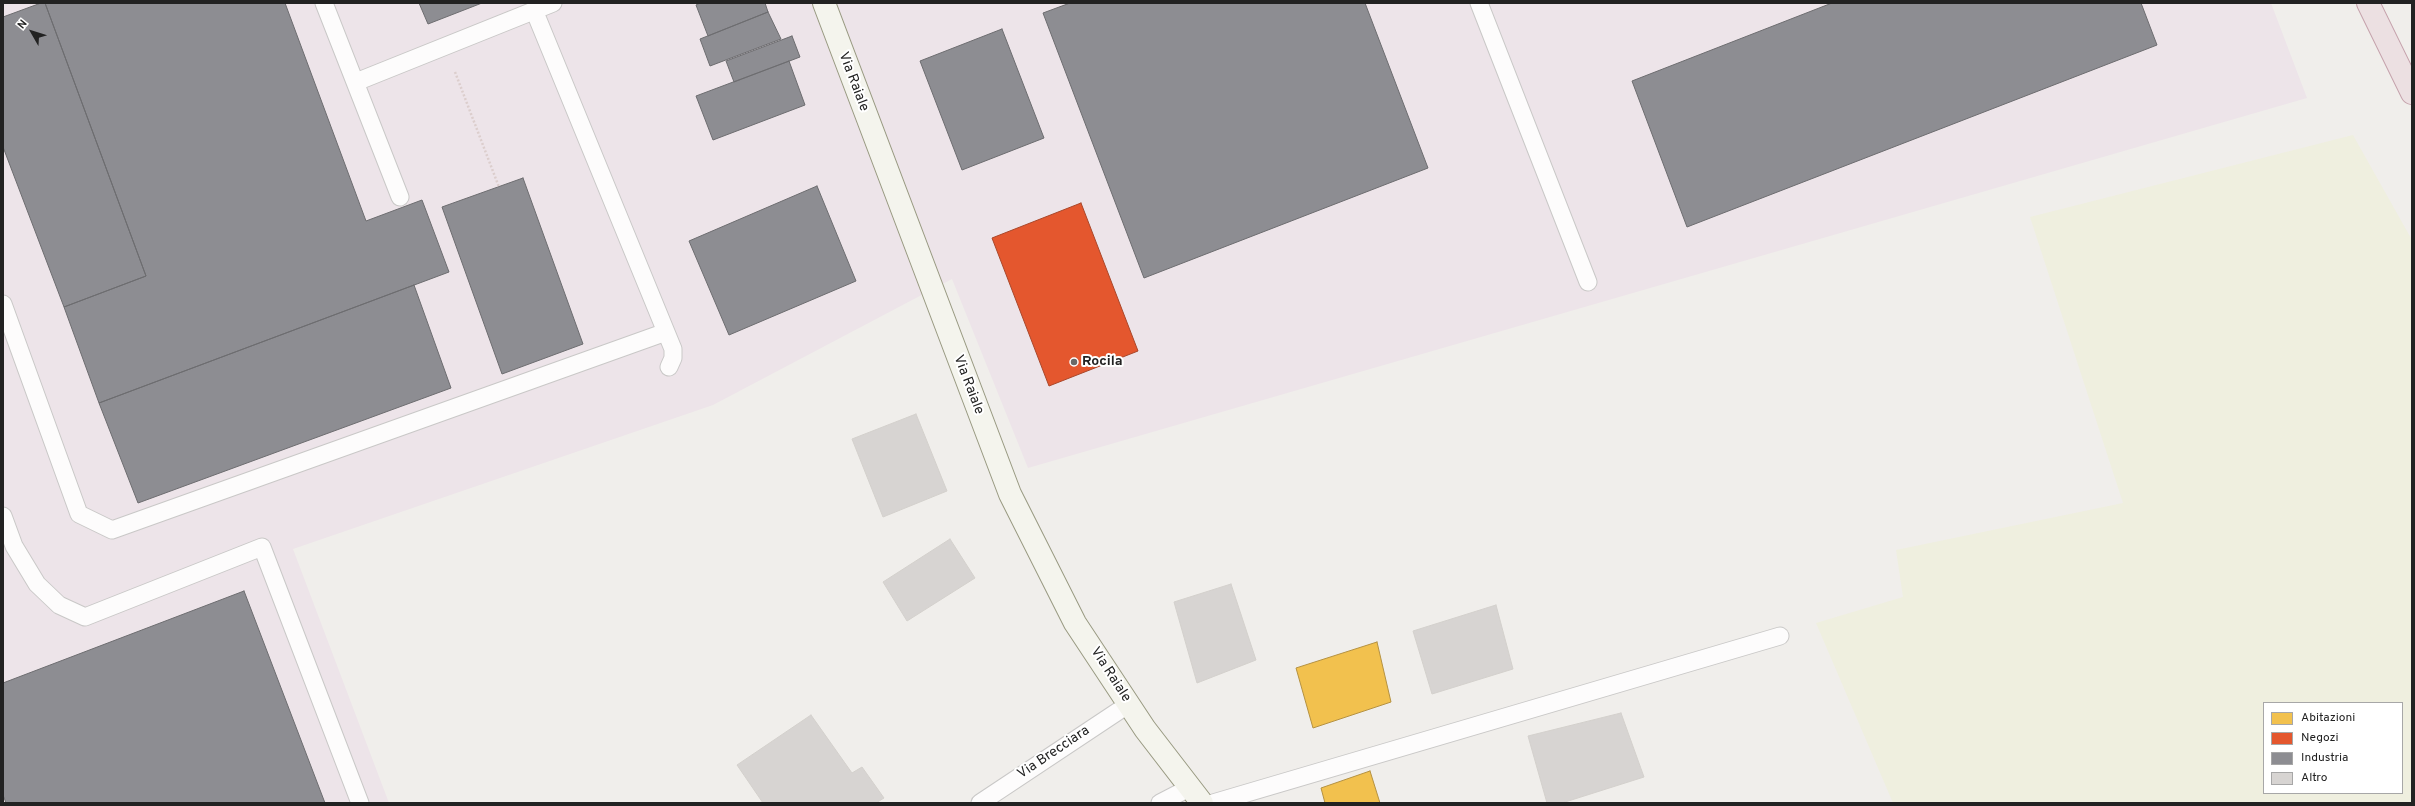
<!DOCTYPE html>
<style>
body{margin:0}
#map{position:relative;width:2415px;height:806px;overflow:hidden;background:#f0eeeb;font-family:Overpass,sans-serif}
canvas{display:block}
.frame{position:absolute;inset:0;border:4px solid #222;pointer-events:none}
.legend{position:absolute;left:2263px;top:702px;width:140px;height:92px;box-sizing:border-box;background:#fff;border:1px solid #a7a7a7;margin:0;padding:5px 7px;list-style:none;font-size:12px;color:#222}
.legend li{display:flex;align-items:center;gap:8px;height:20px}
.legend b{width:20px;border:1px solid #a7a7a7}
.north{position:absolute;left:12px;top:12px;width:40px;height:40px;-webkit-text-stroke:3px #fff;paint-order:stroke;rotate:309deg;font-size:11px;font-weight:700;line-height:16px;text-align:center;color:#222}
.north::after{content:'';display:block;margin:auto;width:14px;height:18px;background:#222;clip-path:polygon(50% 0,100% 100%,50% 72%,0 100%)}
</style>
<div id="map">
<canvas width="2415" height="806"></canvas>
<div class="frame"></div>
<ul class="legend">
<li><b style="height:11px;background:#f2c14e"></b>Abitazioni</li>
<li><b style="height:11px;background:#e4572e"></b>Negozi</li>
<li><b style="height:11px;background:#8d8d92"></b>Industria</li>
<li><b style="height:11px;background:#d7d4d2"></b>Altro</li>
</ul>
<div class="north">N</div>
</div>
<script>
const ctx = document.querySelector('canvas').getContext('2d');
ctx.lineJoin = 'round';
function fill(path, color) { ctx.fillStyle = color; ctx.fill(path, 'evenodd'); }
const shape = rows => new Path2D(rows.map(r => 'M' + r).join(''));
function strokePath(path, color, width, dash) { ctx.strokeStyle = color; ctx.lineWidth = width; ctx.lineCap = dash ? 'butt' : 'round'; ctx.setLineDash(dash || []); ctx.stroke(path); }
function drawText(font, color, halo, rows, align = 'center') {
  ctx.font = font + ' Overpass,sans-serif'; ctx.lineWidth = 4; ctx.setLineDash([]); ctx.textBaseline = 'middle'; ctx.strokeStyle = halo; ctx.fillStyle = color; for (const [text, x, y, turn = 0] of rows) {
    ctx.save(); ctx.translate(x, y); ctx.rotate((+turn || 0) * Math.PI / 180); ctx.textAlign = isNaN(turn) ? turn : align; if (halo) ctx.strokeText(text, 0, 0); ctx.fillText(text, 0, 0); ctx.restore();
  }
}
const industrial = shape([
 [3,3,2271,3,2307,98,1028,468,952,279,713,405,293,549,389,803,3,803]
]);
const farmland = shape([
 [2353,135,2412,240,2412,803,1893,803,1816,623,1903,597,1896,550,2123,503,2030,217],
 [2264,703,2402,703,2402,793,2264,793]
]);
const homes = shape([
 [1377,642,1391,702,1313,728,1296,668,1377,642],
 [1370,771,1380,803,1325,803,1321,788,1370,771]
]);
const shops = shape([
 [1081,203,1138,351,1049,386,992,238,1081,203]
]);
const industry = shape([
 [41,3,45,3,146,276,64,307,3,147,3,17,41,3],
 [45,3,285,3,366,221,422,200,449,272,99,403,64,307,146,276,45,3],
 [419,3,482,3,428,24,419,3],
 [700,3,765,3,768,12,708,36,696,5,700,3],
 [1070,3,1365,3,1428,168,1144,278,1043,13,1070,3],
 [1832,3,2141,3,2157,45,1687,227,1632,81,1832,3],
 [768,12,781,39,710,66,700,39,768,12],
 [1002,29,1044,138,962,170,920,61,1002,29],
 [792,36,800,57,734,82,726,61,792,36],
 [789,61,805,105,713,140,696,96,789,61],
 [523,178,583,344,502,374,442,207,523,178],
 [817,186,856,281,729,335,689,241,817,186],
 [414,285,451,388,138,503,99,403,414,285],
 [244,591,325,803,6,803,3,795,3,683,244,591]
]);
const building = shape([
 [916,414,947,491,883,517,852,439,916,414],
 [950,539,975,578,907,621,883,582,950,539],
 [1231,584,1256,660,1197,683,1174,602,1231,584],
 [1496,605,1513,669,1432,694,1413,631,1496,605],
 [1621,713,1644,777,1562,803,1547,803,1528,736,1621,713],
 [811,715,852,773,862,767,884,798,876,803,763,803,737,765,811,715]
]);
const path = shape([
 [455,72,499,187]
]);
const lane = shape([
 [324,3,400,197],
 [1479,3,1588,282],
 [534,10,673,349,673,358,669,367],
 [356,82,553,3],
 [3,304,79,514,112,530,666,332],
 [3,516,14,546,37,584,59,605,85,617,262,547,360,803],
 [980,803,1129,704],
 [1160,803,1189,788],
 [1213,803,1780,636]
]);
const secondary = shape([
 [824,3,1010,494,1075,623,1145,729,1202,803]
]);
const highway = shape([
 [2368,3,2412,93]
]);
const markers = [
 [1074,362,4,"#6a6968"]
];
const streetNames = [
 ["Via Raiale",853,82,69],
 ["Via Raiale",968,385,69],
 ["Via Raiale",1110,675,57],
 ["Via Brecciara",1054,753,-34]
];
const poiNames = [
 ["Rocila",1082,362]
];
fill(industrial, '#ede4e9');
fill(farmland, '#efefdf');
fill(homes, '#f2c14e');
strokePath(homes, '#b49141', 1);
fill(shops, '#e4572e');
strokePath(shops, '#aa472a', 1);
fill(industry, '#8d8d92');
strokePath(industry, '#6d6d70', 1);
fill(building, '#d7d4d2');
strokePath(building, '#d3d0cc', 1);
strokePath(lane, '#c9c8c7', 19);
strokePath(secondary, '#999a82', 24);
strokePath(highway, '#c5a2ac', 24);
strokePath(path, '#dccecd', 2.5, [2, 2]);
strokePath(lane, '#fdfcfc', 17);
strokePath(secondary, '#f4f4ed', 22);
strokePath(highway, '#ece0e2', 22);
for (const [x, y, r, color] of markers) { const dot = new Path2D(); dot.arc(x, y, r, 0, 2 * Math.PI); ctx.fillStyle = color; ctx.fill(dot); strokePath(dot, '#fff', 1.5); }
drawText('14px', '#222', '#fff', streetNames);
drawText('bold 14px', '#222', '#fff', poiNames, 'left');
</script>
